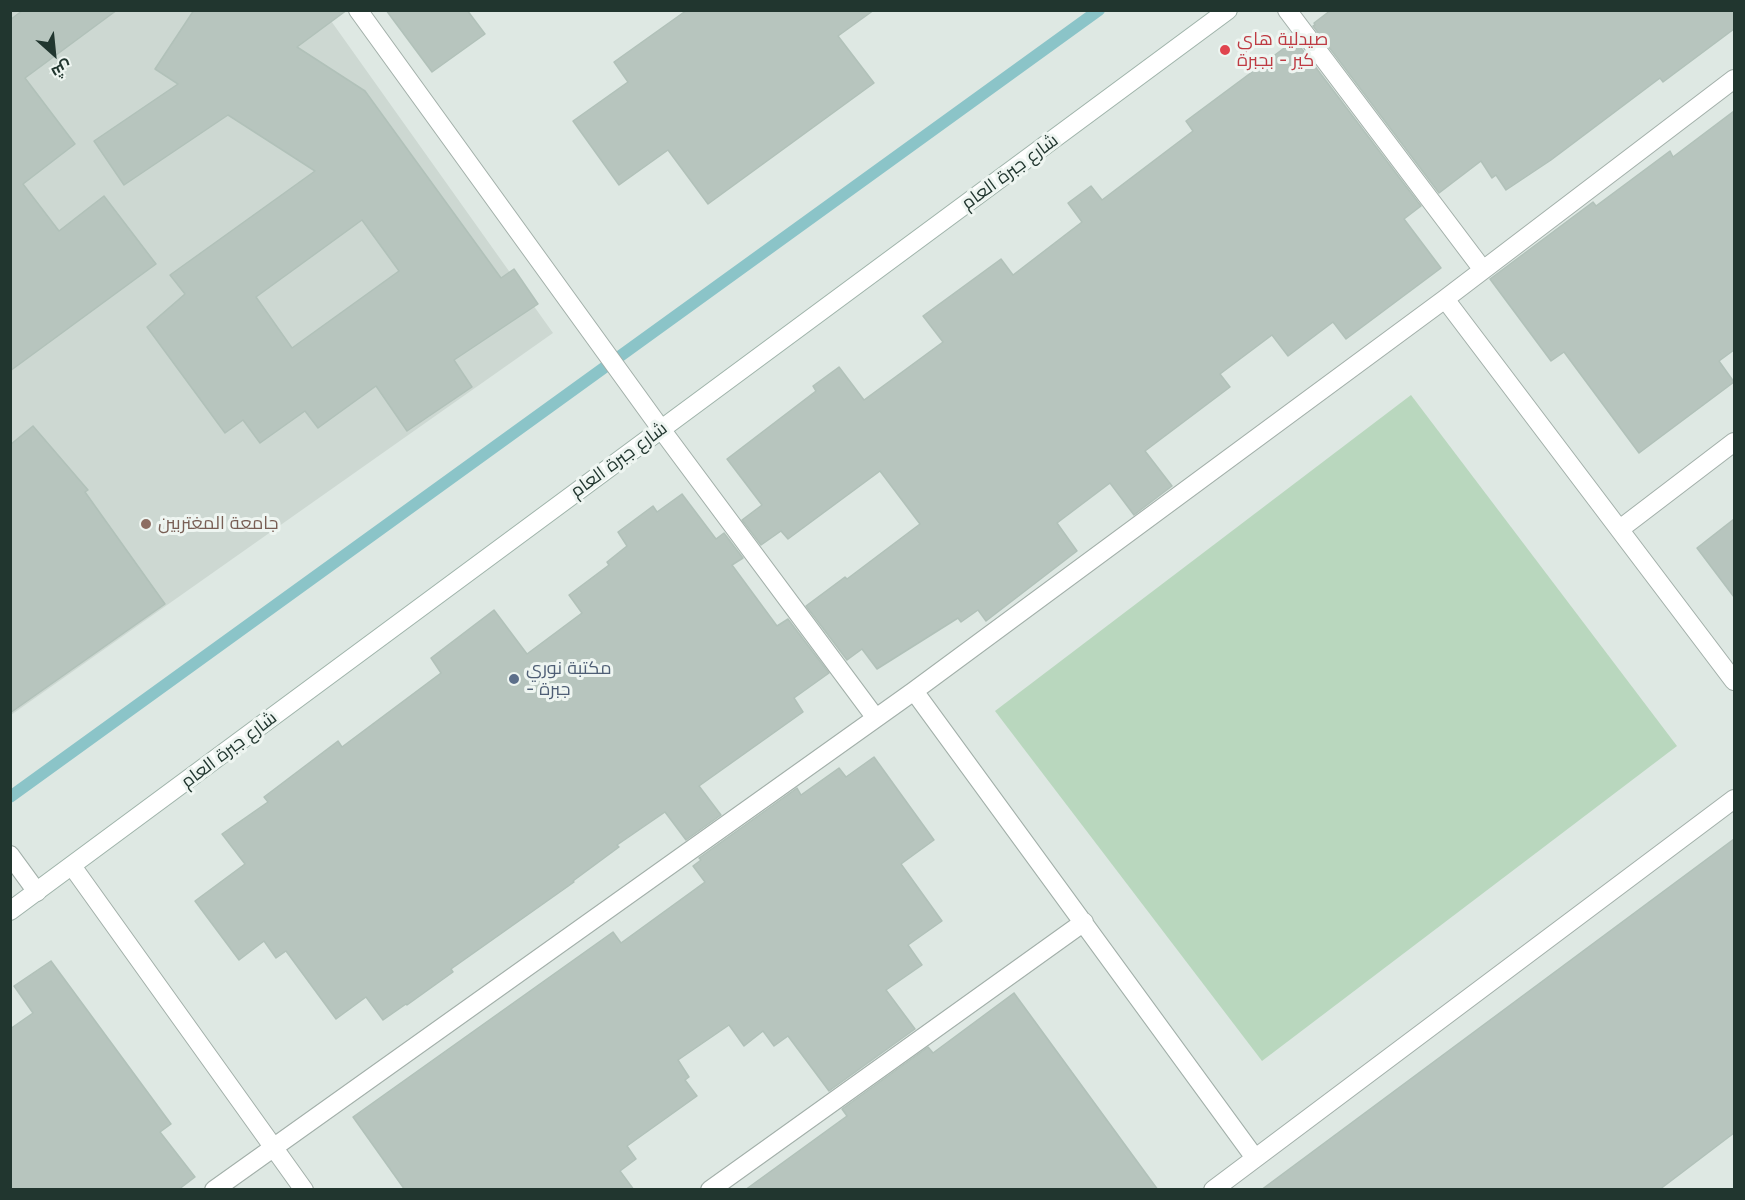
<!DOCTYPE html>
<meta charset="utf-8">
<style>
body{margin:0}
#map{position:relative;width:1745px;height:1200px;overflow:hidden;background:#dee8e3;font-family:Inter,Cairo,sans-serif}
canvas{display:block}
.frame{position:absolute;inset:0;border:12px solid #21362f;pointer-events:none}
.north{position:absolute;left:24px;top:24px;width:60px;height:60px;-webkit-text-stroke:4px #eef5f1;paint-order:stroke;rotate:153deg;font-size:16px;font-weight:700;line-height:24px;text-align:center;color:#21362f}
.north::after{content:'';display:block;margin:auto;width:21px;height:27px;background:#21362f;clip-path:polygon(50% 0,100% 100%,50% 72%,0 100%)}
</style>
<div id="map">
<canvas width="1745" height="1200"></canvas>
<div class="frame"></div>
<div class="north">ش</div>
</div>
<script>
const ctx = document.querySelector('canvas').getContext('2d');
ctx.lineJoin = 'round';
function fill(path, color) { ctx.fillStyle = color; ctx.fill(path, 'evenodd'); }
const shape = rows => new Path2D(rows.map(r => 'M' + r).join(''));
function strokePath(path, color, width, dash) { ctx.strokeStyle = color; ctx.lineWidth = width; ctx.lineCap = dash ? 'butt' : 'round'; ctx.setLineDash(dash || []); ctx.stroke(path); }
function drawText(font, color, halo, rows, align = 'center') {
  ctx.font = font + ' Inter,Cairo,sans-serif'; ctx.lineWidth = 6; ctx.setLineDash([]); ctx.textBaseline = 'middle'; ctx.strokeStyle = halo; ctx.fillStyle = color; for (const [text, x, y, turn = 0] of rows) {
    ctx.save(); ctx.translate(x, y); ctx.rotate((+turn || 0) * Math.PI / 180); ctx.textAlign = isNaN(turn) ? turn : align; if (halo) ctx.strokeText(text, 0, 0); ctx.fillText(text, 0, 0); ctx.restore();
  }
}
const built = shape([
 [11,11,324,11,553,333,11,715]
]);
const green = shape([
 [1411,395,1677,746,1262,1061,995,711]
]);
const stream = shape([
 [10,797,1099,10]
]);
const building = shape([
 [23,10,117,10,25,78,75,144,23,184,59,231,104,196,156,264,10,371,10,20,23,10],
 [194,10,347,10,297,47,365,91,501,278,514,269,538,304,454,360,472,387,407,431,376,386,318,428,305,411,260,443,243,420,225,433,147,327,185,294,170,275,315,171,228,115,124,185,94,141,178,84,155,69,194,10],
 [362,220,399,271,292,348,256,297,362,220],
 [386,10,467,10,485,34,432,72,386,10],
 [687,10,874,10,838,36,874,83,708,204,668,150,619,185,573,121,628,82,614,62,687,10],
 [1331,10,1734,10,1734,29,1663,82,1660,78,1551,160,1506,190,1496,175,1492,178,1481,161,1439,193,1313,26,1315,25,1314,23,1331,10],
 [1295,40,1421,206,1404,219,1441,268,1346,339,1333,322,1288,356,1272,335,1220,374,1230,387,1145,451,1172,486,1134,515,1110,483,1057,523,1077,551,986,621,978,610,961,622,958,618,877,669,862,649,847,660,806,606,845,577,847,579,920,524,880,471,788,539,781,531,761,545,742,520,762,505,727,459,816,391,813,386,839,367,864,400,943,342,923,316,1001,259,1013,275,1082,222,1068,203,1091,186,1102,200,1193,131,1186,121,1295,40],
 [1734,111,1734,350,1719,361,1734,382,1639,453,1564,352,1551,361,1490,279,1593,202,1596,206,1670,151,1673,157,1734,111],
 [33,426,88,490,85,492,165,604,10,713,10,445,33,426],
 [682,494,716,539,724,533,743,558,732,565,777,626,788,619,829,673,794,698,803,712,699,786,721,815,686,840,665,812,617,845,619,847,573,881,574,882,451,969,453,972,407,1005,406,1004,383,1020,366,997,336,1019,286,951,276,958,264,941,239,960,195,901,245,864,222,834,268,802,264,797,338,741,342,747,441,673,431,658,494,610,527,654,582,613,569,595,609,565,607,562,627,546,618,532,653,506,657,512,682,494],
 [1734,519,1734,597,1697,548,1734,519],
 [874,757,934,840,901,864,942,921,908,945,922,965,886,990,915,1029,829,1091,788,1036,774,1046,763,1031,744,1046,729,1025,678,1060,689,1077,685,1080,697,1096,627,1146,636,1159,620,1171,634,1190,405,1190,353,1117,613,932,621,943,705,882,693,866,701,860,699,858,797,788,801,795,839,768,846,777,874,757],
 [1734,839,1734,1133,1659,1190,1261,1190,1734,839],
 [51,961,171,1124,160,1132,195,1177,178,1190,10,1190,10,1029,33,1013,14,986,51,961],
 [1014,993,1158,1190,745,1190,847,1116,842,1109,928,1047,933,1053,1014,993]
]);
const minor = shape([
 [358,10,661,429,875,717],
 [1287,10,1483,270],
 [1445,299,1734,681],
 [1620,529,1734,442],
 [914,691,1255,1158],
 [10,855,37,892],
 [72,866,304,1190],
 [214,1190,914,691,1445,299,1734,79],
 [710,1190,1084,922],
 [1213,1190,1734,799]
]);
const secondary = shape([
 [10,911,1228,10]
]);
const markers = [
 [1225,50,6,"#e0444e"],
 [146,524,6,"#8d6e63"],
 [514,679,6,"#5c6f8a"]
];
const healthNames = [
 ["صيدلية هاي",1237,40],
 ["كير - بجبرة",1237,61]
];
const streetNames = [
 ["شارع جبرة العام",1010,172,-36],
 ["شارع جبرة العام",619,460,-36],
 ["شارع جبرة العام",229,750,-37]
];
const educationNames = [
 ["جامعة المغتربين",158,524]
];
const serviceNames = [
 ["مكتبة نوري",526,669],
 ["- جبرة",526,690]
];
fill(built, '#cdd8d2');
fill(green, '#b9d7be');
strokePath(stream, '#8bc4c8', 12);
fill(building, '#b7c5be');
strokePath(building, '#b1c1b9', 1.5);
strokePath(minor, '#a2afa9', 20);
strokePath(secondary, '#9fb3aa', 20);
strokePath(minor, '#fff', 18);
strokePath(secondary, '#fff', 18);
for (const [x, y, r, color] of markers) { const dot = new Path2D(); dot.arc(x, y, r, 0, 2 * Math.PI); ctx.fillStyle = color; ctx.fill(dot); strokePath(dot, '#eef5f1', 2); }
drawText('18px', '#be3a42', '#eef5f1', healthNames, 'left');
drawText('18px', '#21362f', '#eef5f1', streetNames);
drawText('18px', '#785e54', '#eef5f1', educationNames, 'left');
drawText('18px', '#4e5e75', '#eef5f1', serviceNames, 'left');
</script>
